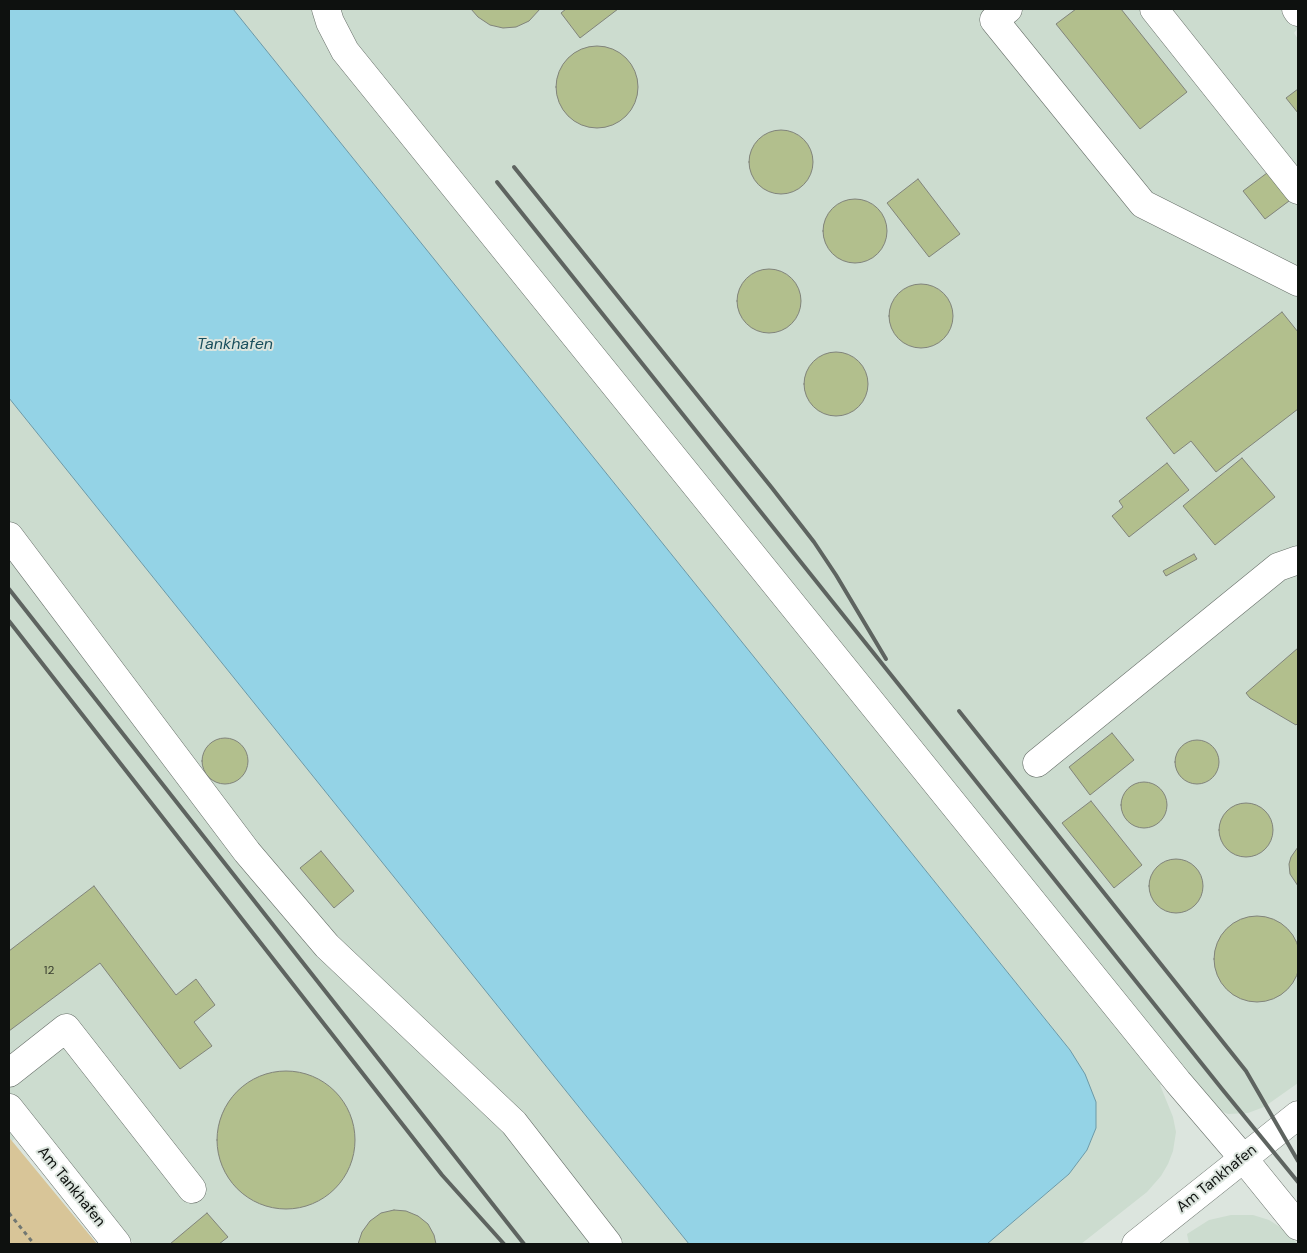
<!DOCTYPE html>
<style>
body{margin:0}
#map{position:relative;width:1307px;height:1253px;overflow:hidden;background:#dce5de;font-family:"DM Sans",sans-serif}
canvas{display:block}
.frame{position:absolute;inset:0;border:10px solid #0e110f;pointer-events:none}
</style>
<div id="map">
<canvas width="1307" height="1253"></canvas>
<div class="frame"></div>
</div>
<script>
const ctx = document.querySelector('canvas').getContext('2d');
ctx.lineJoin = 'round';
function fill(path, color) { ctx.fillStyle = color; ctx.fill(path, 'evenodd'); }
const shape = rows => new Path2D(rows.map(r => 'M' + r).join(''));
function strokePath(path, color, width, dash) { ctx.strokeStyle = color; ctx.lineWidth = width; ctx.lineCap = dash ? 'butt' : 'round'; ctx.setLineDash(dash || []); ctx.stroke(path); }
function drawText(font, color, halo, rows, align = 'center') {
  ctx.font = font + ' "DM Sans",sans-serif'; ctx.lineWidth = 4; ctx.setLineDash([]); ctx.textBaseline = 'middle'; ctx.strokeStyle = halo; ctx.fillStyle = color; for (const [text, x, y, turn = 0] of rows) {
    ctx.save(); ctx.translate(x, y); ctx.rotate((+turn || 0) * Math.PI / 180); ctx.textAlign = isNaN(turn) ? turn : align; if (halo) ctx.strokeText(text, 0, 0); ctx.fillText(text, 0, 0); ctx.restore();
  }
}
const built = shape([
 [233,9,316,9,1166,1083,1160,1085,1173,1117,1176,1132,1173,1151,1168,1164,1161,1176,1147,1192,1081,1244,987,1244,1069,1174,1087,1150,1096,1128,1070,1050],
 [335,9,1285,9,1298,25,1298,28,1294,33,1298,39,1298,1083,1264,1107,1248,1113,1228,1114,1208,1105,368,66],
 [9,398,689,1244,134,1244,36,1122,12,1141,9,1137],
 [1231,1215,1253,1215,1269,1220,1280,1227,1298,1244,1189,1244,1187,1234,1209,1220]
]);
const green = shape([
 [9,1137,12,1141,97,1244,9,1244]
]);
const water = shape([
 [9,9,233,9,1070,1050,1085,1074,1096,1102,1096,1128,1087,1150,1069,1174,987,1244,689,1244,9,398,9,9]
]);
const building = shape([
 [471,9,540,9,529,21,516,27,503,28,490,25,478,17,471,9],
 [566,9,618,9,580,38,561,13,566,9],
 [1076,9,1121,9,1187,92,1140,129,1056,24,1076,9],
 '556 87a41 41 0 1 1 82 0a41 41 0 1 1-82 0Z',
 [1298,89,1298,113,1286,98,1298,89],
 '749 162a32 32 0 1 1 64 0a32 32 0 1 1-64 0Z',
 [1267,173,1289,201,1265,219,1243,191,1267,173],
 [918,179,960,234,929,257,887,203,918,179],
 '823 231a32 32 0 1 1 64 0a32 32 0 1 1-64 0Z',
 '737 301a32 32 0 1 1 64 0a32 32 0 1 1-64 0Z',
 '889 316a32 32 0 1 1 64 0a32 32 0 1 1-64 0Z',
 [1282,312,1298,332,1298,409,1216,472,1191,441,1174,454,1146,418,1282,312],
 '804 384a32 32 0 1 1 64 0a32 32 0 1 1-64 0Z',
 [1242,458,1275,497,1215,545,1183,506,1242,458],
 [1167,463,1189,490,1129,537,1112,516,1123,507,1119,501,1167,463],
 [1194,554,1197,559,1166,576,1163,571,1194,554],
 [1298,648,1298,723,1296,725,1250,698,1246,693,1298,648],
 [1112,733,1134,760,1090,795,1069,767,1112,733],
 '202 761a23 23 0 1 1 46 0a23 23 0 1 1-46 0Z',
 '1175 762a22 22 0 1 1 44 0a22 22 0 1 1-44 0Z',
 '1121 805a23 23 0 1 1 46 0a23 23 0 1 1-46 0Z',
 [1091,801,1142,865,1114,888,1062,823,1091,801],
 '1219 830a27 27 0 1 1 54 0a27 27 0 1 1-54 0Z',
 [1298,847,1298,886,1290,874,1289,864,1291,857,1298,847],
 [321,851,354,891,334,908,300,868,321,851],
 '1149 886a27 27 0 1 1 54 0a27 27 0 1 1-54 0Z',
 [94,886,176,995,196,979,215,1005,194,1022,212,1046,180,1069,100,963,9,1031,9,951,94,886],
 '1214 959a43 43 0 1 1 86 0a43 43 0 1 1-86 0Z',
 '217 1140a69 69 0 1 1 138 0a69 69 0 1 1-138 0Z',
 [394,1210,406,1211,418,1216,428,1224,434,1235,436,1244,358,1244,362,1232,370,1221,381,1213,394,1210],
 [207,1213,228,1237,219,1244,170,1244,207,1213]
]);
const path = shape([
 [9,1213,34,1244]
]);
const minor = shape([
 [326,9,330,22,345,51,1178,1082,1243,1158,1298,1226],
 [1008,9,994,20,1143,204,1298,282],
 [1154,9,1298,190],
 [1296,9,1298,12],
 [9,536,247,852,327,946,514,1123,608,1244],
 [1037,763,1278,567,1298,560],
 [9,1073,66,1028,192,1189],
 [9,1108,117,1244],
 [1136,1244,1298,1115]
]);
const rail = shape([
 [514,167,772,488,814,542,836,575,886,659],
 [497,182,1222,1089,1298,1182],
 [9,589,524,1244],
 [9,621,442,1175,504,1244],
 [959,711,1246,1071,1298,1161]
]);
const numberNames = [
 ["12",49,971]
];
const streetNames = [
 ["Am Tankhafen",1217,1179,-39],
 ["Am Tankhafen",71,1187,51]
];
const waterNames = [
 ["Tankhafen",235,345]
];
fill(built, '#ccdccf');
fill(green, '#d8c598');
fill(water, '#94d3e6');
strokePath(water, '#6c99a6', 1);
fill(building, '#b2bf8d');
strokePath(building, '#81847b', 1);
strokePath(minor, '#68706a', 29);
strokePath(path, '#717772', 3, [4, 4]);
strokePath(minor, '#fff', 28);
strokePath(rail, '#5e6460', 4);
drawText('12px', '#373c2e', null, numberNames);
drawText('15px', '#0e110f', '#dce5de', streetNames);
drawText('italic 16px', '#194f5d', '#dce5de', waterNames);
</script>
